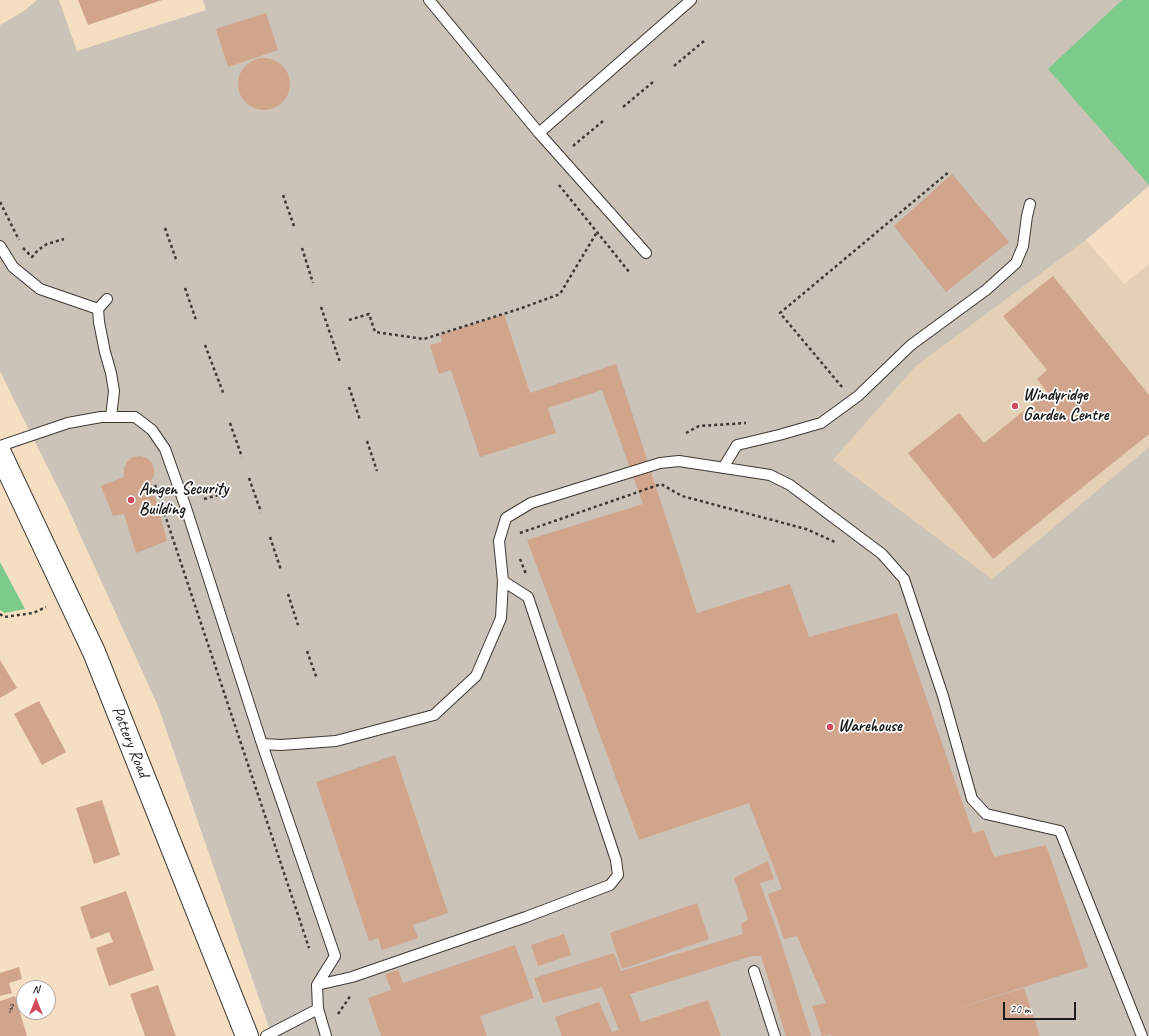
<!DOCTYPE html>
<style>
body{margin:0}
#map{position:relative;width:1149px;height:1036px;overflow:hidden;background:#f5dfc3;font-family:Caveat,sans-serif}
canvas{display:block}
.north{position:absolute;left:16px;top:980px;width:40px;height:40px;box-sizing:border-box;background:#fff;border:1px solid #a4a4a4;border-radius:50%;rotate:0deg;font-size:11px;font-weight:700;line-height:16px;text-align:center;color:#1c1c1c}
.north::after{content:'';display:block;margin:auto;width:14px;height:18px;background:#d1495b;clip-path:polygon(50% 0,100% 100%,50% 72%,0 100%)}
.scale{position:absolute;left:1003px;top:1002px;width:73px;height:18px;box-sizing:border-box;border:2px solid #1c1c1c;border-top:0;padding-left:5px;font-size:12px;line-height:14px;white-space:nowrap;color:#1c1c1c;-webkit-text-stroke:3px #fff;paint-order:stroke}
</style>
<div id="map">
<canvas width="1149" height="1036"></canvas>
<div class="north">N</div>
<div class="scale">20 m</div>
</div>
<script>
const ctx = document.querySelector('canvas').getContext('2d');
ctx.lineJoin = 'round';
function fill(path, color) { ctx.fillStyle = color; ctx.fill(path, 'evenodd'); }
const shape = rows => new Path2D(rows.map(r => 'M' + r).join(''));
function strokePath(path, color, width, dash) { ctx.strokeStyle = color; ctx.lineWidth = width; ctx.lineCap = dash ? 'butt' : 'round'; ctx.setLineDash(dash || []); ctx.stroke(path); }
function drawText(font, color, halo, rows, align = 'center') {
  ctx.font = font + ' Caveat,sans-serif'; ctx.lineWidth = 3.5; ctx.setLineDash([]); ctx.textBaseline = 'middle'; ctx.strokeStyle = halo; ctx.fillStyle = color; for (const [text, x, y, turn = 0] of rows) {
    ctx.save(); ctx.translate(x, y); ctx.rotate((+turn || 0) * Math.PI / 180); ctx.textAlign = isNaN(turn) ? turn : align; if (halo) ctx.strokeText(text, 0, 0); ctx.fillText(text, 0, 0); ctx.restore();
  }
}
const built = shape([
 [1086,240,1124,284,1149,264,1149,447,992,579,833,460,916,366]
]);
const industrial = shape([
 [37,0,59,0,77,51,206,10,203,0,1149,0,1149,186,1086,240,916,366,833,460,992,579,1149,447,1149,1036,272,1036,158,706,67,506,14,400,0,371,0,25,24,11]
]);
const green = shape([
 [1122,0,1149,0,1149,185,1048,69],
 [0,562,25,609,5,613,0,610]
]);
const building = shape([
 [78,0,162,0,88,25],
 [266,13,278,50,228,67,216,29],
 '238 84a26 26 0 1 1 52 0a26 26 0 1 1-52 0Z',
 [952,174,1009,242,946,292,894,226],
 [1053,276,1149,395,1149,434,993,559,908,453,959,413,984,443,1047,392,1037,379,1047,370,1003,316],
 [504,314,530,393,616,364,697,613,790,584,809,637,897,613,973,833,984,830,994,857,1046,845,1088,967,938,1014,1024,988,1040,1036,832,1036,831,1035,822,1036,812,1006,826,1003,797,936,784,939,768,894,782,889,749,803,639,840,527,540,643,504,602,390,548,408,556,433,480,457,451,370,439,374,430,345,442,342,440,335],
 [140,456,147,458,152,463,154,469,154,475,151,481,167,541,136,553,124,514,113,516,101,486,124,477,124,468,127,462,133,457],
 [0,660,17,688,0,698],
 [39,701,66,752,42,765,14,714],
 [395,755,448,913,413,925,418,938,382,950,378,938,369,941,316,782],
 [102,800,120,855,94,864,76,808],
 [768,861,774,879,760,883,781,942,811,1036,786,1036,761,956,752,956,630,994,641,1022,708,1000,721,1036,562,1036,555,1017,599,1002,612,1032,619,1030,602,987,543,1003,534,978,614,953,621,971,743,934,741,924,748,919,734,878],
 [126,891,154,970,109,986,96,948,113,942,109,932,91,939,80,907],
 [697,903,709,939,622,969,610,933],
 [564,934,571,955,538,966,531,945],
 [515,945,534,998,480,1016,487,1036,381,1036,368,998,391,990,385,974,398,970,403,983],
 [19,967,22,979,9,983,12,993,0,996,0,973],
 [158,985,172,1026,176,1036,145,1036,130,994],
 [15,996,27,1036,0,1036,0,1001]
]);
const path = shape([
 [674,66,704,41],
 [623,107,653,82],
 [573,146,603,121],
 [559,185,630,273],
 [283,195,294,226],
 [0,202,19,240],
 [165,228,177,262],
 [23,248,32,257,38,250,47,244,64,239],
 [302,248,313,283],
 [185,288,196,320],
 [321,307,340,362],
 [349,320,369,314,375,332,424,339,519,309,560,294,597,232],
 [205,345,224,395],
 [349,387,360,420],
 [842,387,780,313,950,171],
 [230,423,242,457],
 [686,433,699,426,746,423],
 [367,441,377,471],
 [249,478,261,512],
 [155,485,309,948],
 [204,499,229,492],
 [520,533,661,484,682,496,806,529,835,542],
 [270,537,281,570],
 [520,559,526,574],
 [288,594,298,625],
 [0,614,4,617,33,613,46,607],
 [307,651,317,679],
 [338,1014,351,995]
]);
const service = shape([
 [429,0,539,133,646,253],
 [539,133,691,0],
 [0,246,13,267,40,289,98,309],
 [107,299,98,309,99,322,105,352,111,373,114,391,111,417],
 [0,446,68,423,101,417,135,417,152,430,165,449,186,508,262,744,335,956,317,985,318,1009,326,1036],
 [723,468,737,445,779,435,821,423,858,396,911,345,986,290,1016,263,1023,246,1027,216,1030,204],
 [262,744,281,745,336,741,434,715,476,676,501,618,503,581,499,541,506,518,531,503,660,463,679,461,770,475,790,485,882,554,904,579,943,696,972,799,986,814,1060,831,1142,1036],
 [754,971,775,1036],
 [317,985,352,977,526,917,610,885,618,875,616,860,528,597,503,581],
 [266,1036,318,1009]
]);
const tertiary = shape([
 [0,453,94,652,247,1036]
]);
const markers = [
 [1015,406,4,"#d1495b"],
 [131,500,4,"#d1495b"],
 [830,727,4,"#d1495b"]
];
const numberNames = [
 ["7",10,1009]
];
const poiNames = [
 ["Windyridge",1023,396],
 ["Garden Centre",1023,416],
 ["Amgen Security",139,490],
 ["Building",139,510],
 ["Warehouse",838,727]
];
const streetNames = [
 ["Pottery Road",130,742,68]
];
fill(built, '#e4d0b4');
fill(industrial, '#cbc2b8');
fill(green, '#7dcb8b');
fill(building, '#d1a48c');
strokePath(service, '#3d3935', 12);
strokePath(tertiary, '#3d3935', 24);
strokePath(path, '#3d3935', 2.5, [3, 3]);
strokePath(service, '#fff', 10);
strokePath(tertiary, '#fff', 22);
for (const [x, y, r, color] of markers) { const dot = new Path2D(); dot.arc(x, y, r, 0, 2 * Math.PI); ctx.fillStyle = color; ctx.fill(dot); strokePath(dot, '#fff', 1.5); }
drawText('15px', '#493e38', null, numberNames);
drawText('bold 17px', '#1c1c1c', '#fff', poiNames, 'left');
drawText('17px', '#1c1c1c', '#fff', streetNames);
</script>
